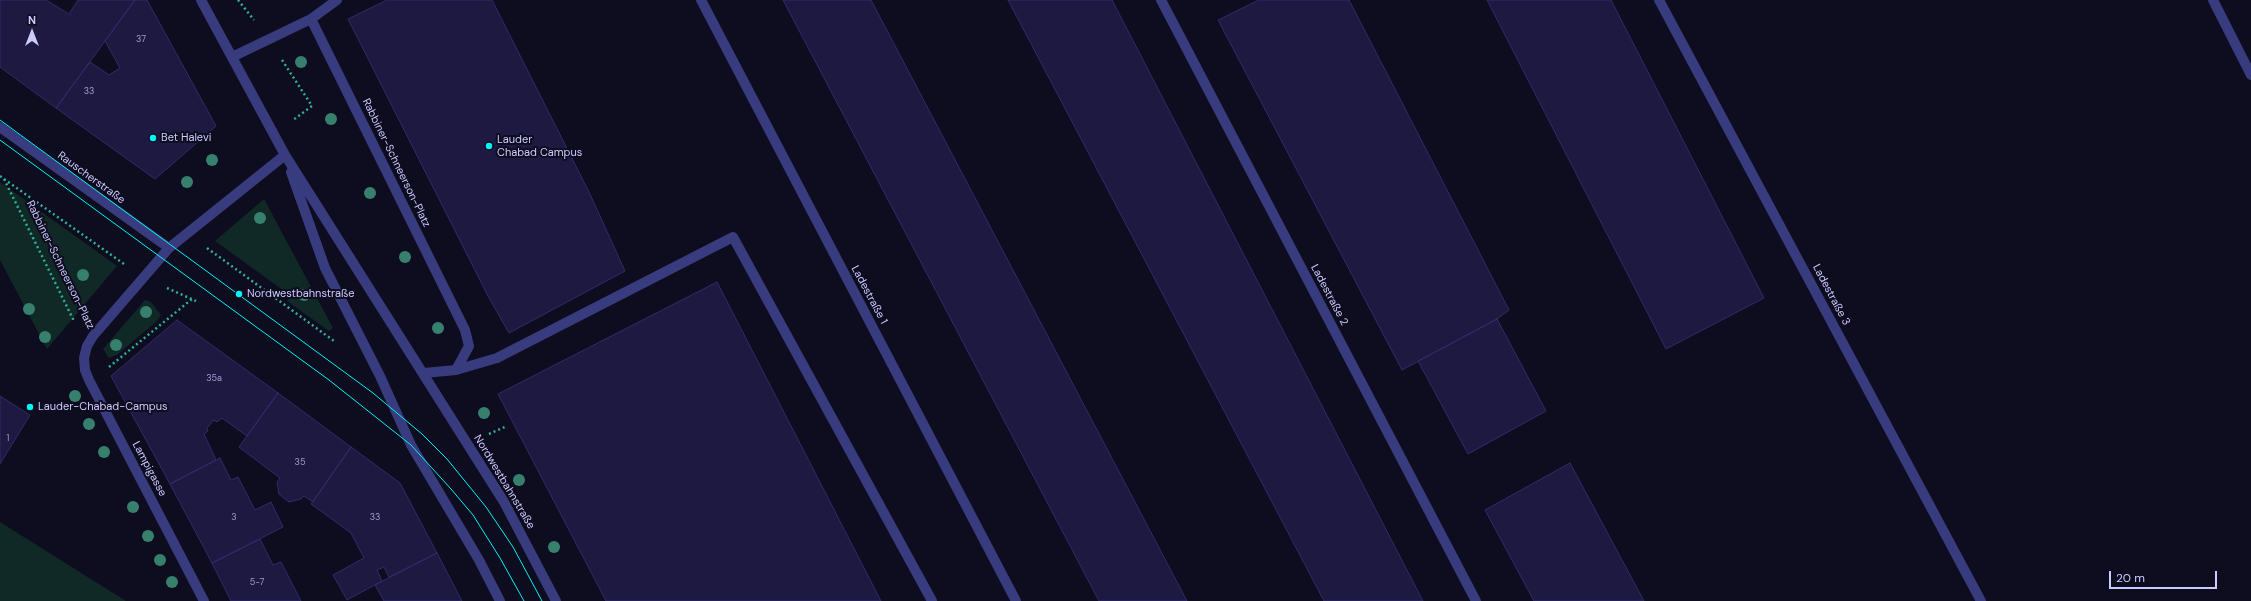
<!DOCTYPE html>
<meta charset="utf-8">
<style>
body{margin:0}
#map{position:relative;width:2251px;height:601px;overflow:hidden;background:#0e0c1f;font-family:"DM Sans",sans-serif}
canvas{display:block}
.north{position:absolute;left:12px;top:12px;width:40px;height:40px;-webkit-text-stroke:3px #0e0c1f;paint-order:stroke;rotate:0deg;font-size:11px;font-weight:700;line-height:16px;text-align:center;color:#cccbff}
.north::after{content:'';display:block;margin:auto;width:14px;height:18px;background:#cccbff;clip-path:polygon(50% 0,100% 100%,50% 72%,0 100%)}
.scale{position:absolute;left:2109px;top:571px;width:108px;height:18px;box-sizing:border-box;border:2px solid #cccbff;border-top:0;padding-left:5px;font-size:12px;line-height:14px;white-space:nowrap;color:#cccbff;-webkit-text-stroke:3px #0e0c1f;paint-order:stroke}
</style>
<div id="map">
<canvas width="2251" height="601"></canvas>
<div class="north">N</div>
<div class="scale">20 m</div>
</div>
<script>
const ctx = document.querySelector('canvas').getContext('2d');
ctx.lineJoin = 'round';
function fill(path, color) { ctx.fillStyle = color; ctx.fill(path, 'evenodd'); }
const shape = rows => new Path2D(rows.map(r => 'M' + r).join(''));
function strokePath(path, color, width, dash) { ctx.strokeStyle = color; ctx.lineWidth = width; ctx.lineCap = dash ? 'butt' : 'round'; ctx.setLineDash(dash || []); ctx.stroke(path); }
function drawText(font, color, halo, rows, align = 'center') {
  ctx.font = font + ' "DM Sans",sans-serif'; ctx.lineWidth = 4; ctx.setLineDash([]); ctx.textBaseline = 'middle'; ctx.strokeStyle = halo; ctx.fillStyle = color; for (const [text, x, y, turn = 0] of rows) {
    ctx.save(); ctx.translate(x, y); ctx.rotate((+turn || 0) * Math.PI / 180); ctx.textAlign = isNaN(turn) ? turn : align; if (halo) ctx.strokeText(text, 0, 0); ctx.fillText(text, 0, 0); ctx.restore();
  }
}
const green = shape([
 [0,182,117,266,47,349,0,260],
 [264,199,333,328,329,331,287,301,291,296,215,241],
 [145,300,151,302,161,315,157,321,117,355,109,358,103,349],
 [0,522,126,601,0,601]
]);
const building = shape([
 [0,0,46,0,69,14,78,0,135,0,56,108,0,67,0,0],
 [135,0,147,0,216,126,155,179,56,108,90,62,109,75,120,68,105,41,135,0],
 [387,0,492,0,589,192,625,271,509,333,488,296,348,19,387,0],
 [783,0,871,0,1187,601,1099,601,783,0],
 [1008,0,1112,0,1423,601,1324,601,1008,0],
 [1259,0,1349,0,1509,310,1497,319,1402,370,1218,20,1259,0],
 [1487,0,1611,0,1764,298,1666,349,1487,0],
 [717,282,881,601,606,601,498,394,717,282],
 [1497,319,1546,411,1468,454,1418,361,1497,319],
 [177,320,278,393,247,436,222,418,217,422,214,420,207,428,208,431,204,434,216,460,170,484,111,376,177,320],
 [278,393,351,447,313,502,304,496,301,499,289,502,279,494,277,482,280,478,239,447,278,393],
 [0,396,30,415,0,464,0,396],
 [351,447,400,483,437,553,389,577,384,567,377,570,382,581,347,600,333,575,364,558,351,533,311,504,351,447],
 [220,458,231,480,238,477,255,510,271,502,283,527,212,563,170,484,220,458],
 [1570,463,1644,601,1534,601,1485,510,1570,463],
 [260,539,273,565,281,562,301,601,231,601,212,563,260,539],
 [437,553,462,601,384,601,375,585,437,553]
]);
const path = shape([
 [238,0,254,20],
 [282,60,312,106,293,120],
 [0,176,4,179,74,321],
 [4,179,124,264],
 [207,248,334,341],
 [167,288,196,301],
 [109,367,192,299],
 [489,434,507,426]
]);
const minor = shape([
 [201,0,285,155,504,502,556,601],
 [701,0,1016,601],
 [1161,0,1476,601],
 [1659,0,1981,601],
 [2213,0,2251,75],
 [311,19,465,330,469,346,456,370,424,373],
 [232,57,311,19,337,0],
 [0,127,169,248],
 [291,172,325,268,380,376,411,445,479,560,500,601],
 [456,370,497,358,733,237,932,601],
 [204,601,89,380,85,370,84,358,87,346,93,336,169,248,285,155]
]);
const tram = shape([
 [0,120,373,393,422,434,447,459,486,507,513,547,542,601],
 [0,140,329,380,411,445,451,489,473,515,500,558,524,601]
]);
const trees = [
 [301,62],
 [331,119],
 [212,160],
 [187,182],
 [370,193],
 [260,218],
 [405,257],
 [83,275],
 [304,295],
 [29,309],
 [146,312],
 [438,328],
 [45,337],
 [116,345],
 [75,396],
 [484,413],
 [89,424],
 [104,452],
 [519,480],
 [133,507],
 [148,536],
 [554,547],
 [160,560],
 [172,582]
];
const markers = [
 [153,138,4,"#01f5f4"],
 [489,146,4,"#01f5f4"],
 [239,294,4,"#01f5f4"],
 [30,407,4,"#01f5f4"]
];
const numberNames = [
 ["37",141,40],
 ["33",89,92],
 ["35a",214,379],
 ["1",8,439],
 ["35",300,463],
 ["3",234,518],
 ["33",375,518],
 ["5-7",257,583]
];
const poiNames = [
 ["Bet Halevi",161,138],
 ["Lauder",497,140],
 ["Chabad Campus",497,153],
 ["Nordwestbahnstraße",247,294],
 ["Lauder-Chabad-Campus",38,407]
];
const streetNames = [
 ["Rabbiner-Schneerson-Platz",396,163,64],
 ["Rauscherstraße",91,178,36],
 ["Rabbiner-Schneerson-Platz",60,265,64],
 ["Ladestraße 1",869,295,62],
 ["Ladestraße 2",1329,295,62],
 ["Ladestraße 3",1831,295,62],
 ["Lampigasse",149,469,62],
 ["Nordwestbahnstraße",504,482,59]
];
fill(green, '#102926');
fill(building, '#1d1940');
strokePath(building, '#312b6c', 1);
strokePath(path, '#2eb09b', 2.5, [2, 3]);
strokePath(minor, '#383c7e', 10);
strokePath(tram, '#01f5f4', 1);
ctx.fillStyle = '#37806e';
for (const [x, y] of trees) { ctx.beginPath(); ctx.arc(x, y, 6, 0, 2 * Math.PI); ctx.fill(); }
for (const [x, y, r, color] of markers) { const dot = new Path2D(); dot.arc(x, y, r, 0, 2 * Math.PI); ctx.fillStyle = color; ctx.fill(dot); strokePath(dot, '#0e0c1f', 1.5); }
drawText('9px', '#a09ecf', null, numberNames);
drawText('11px', '#cccbff', '#0e0c1f', poiNames, 'left');
drawText('11px', '#cccbff', '#0e0c1f', streetNames);
</script>
